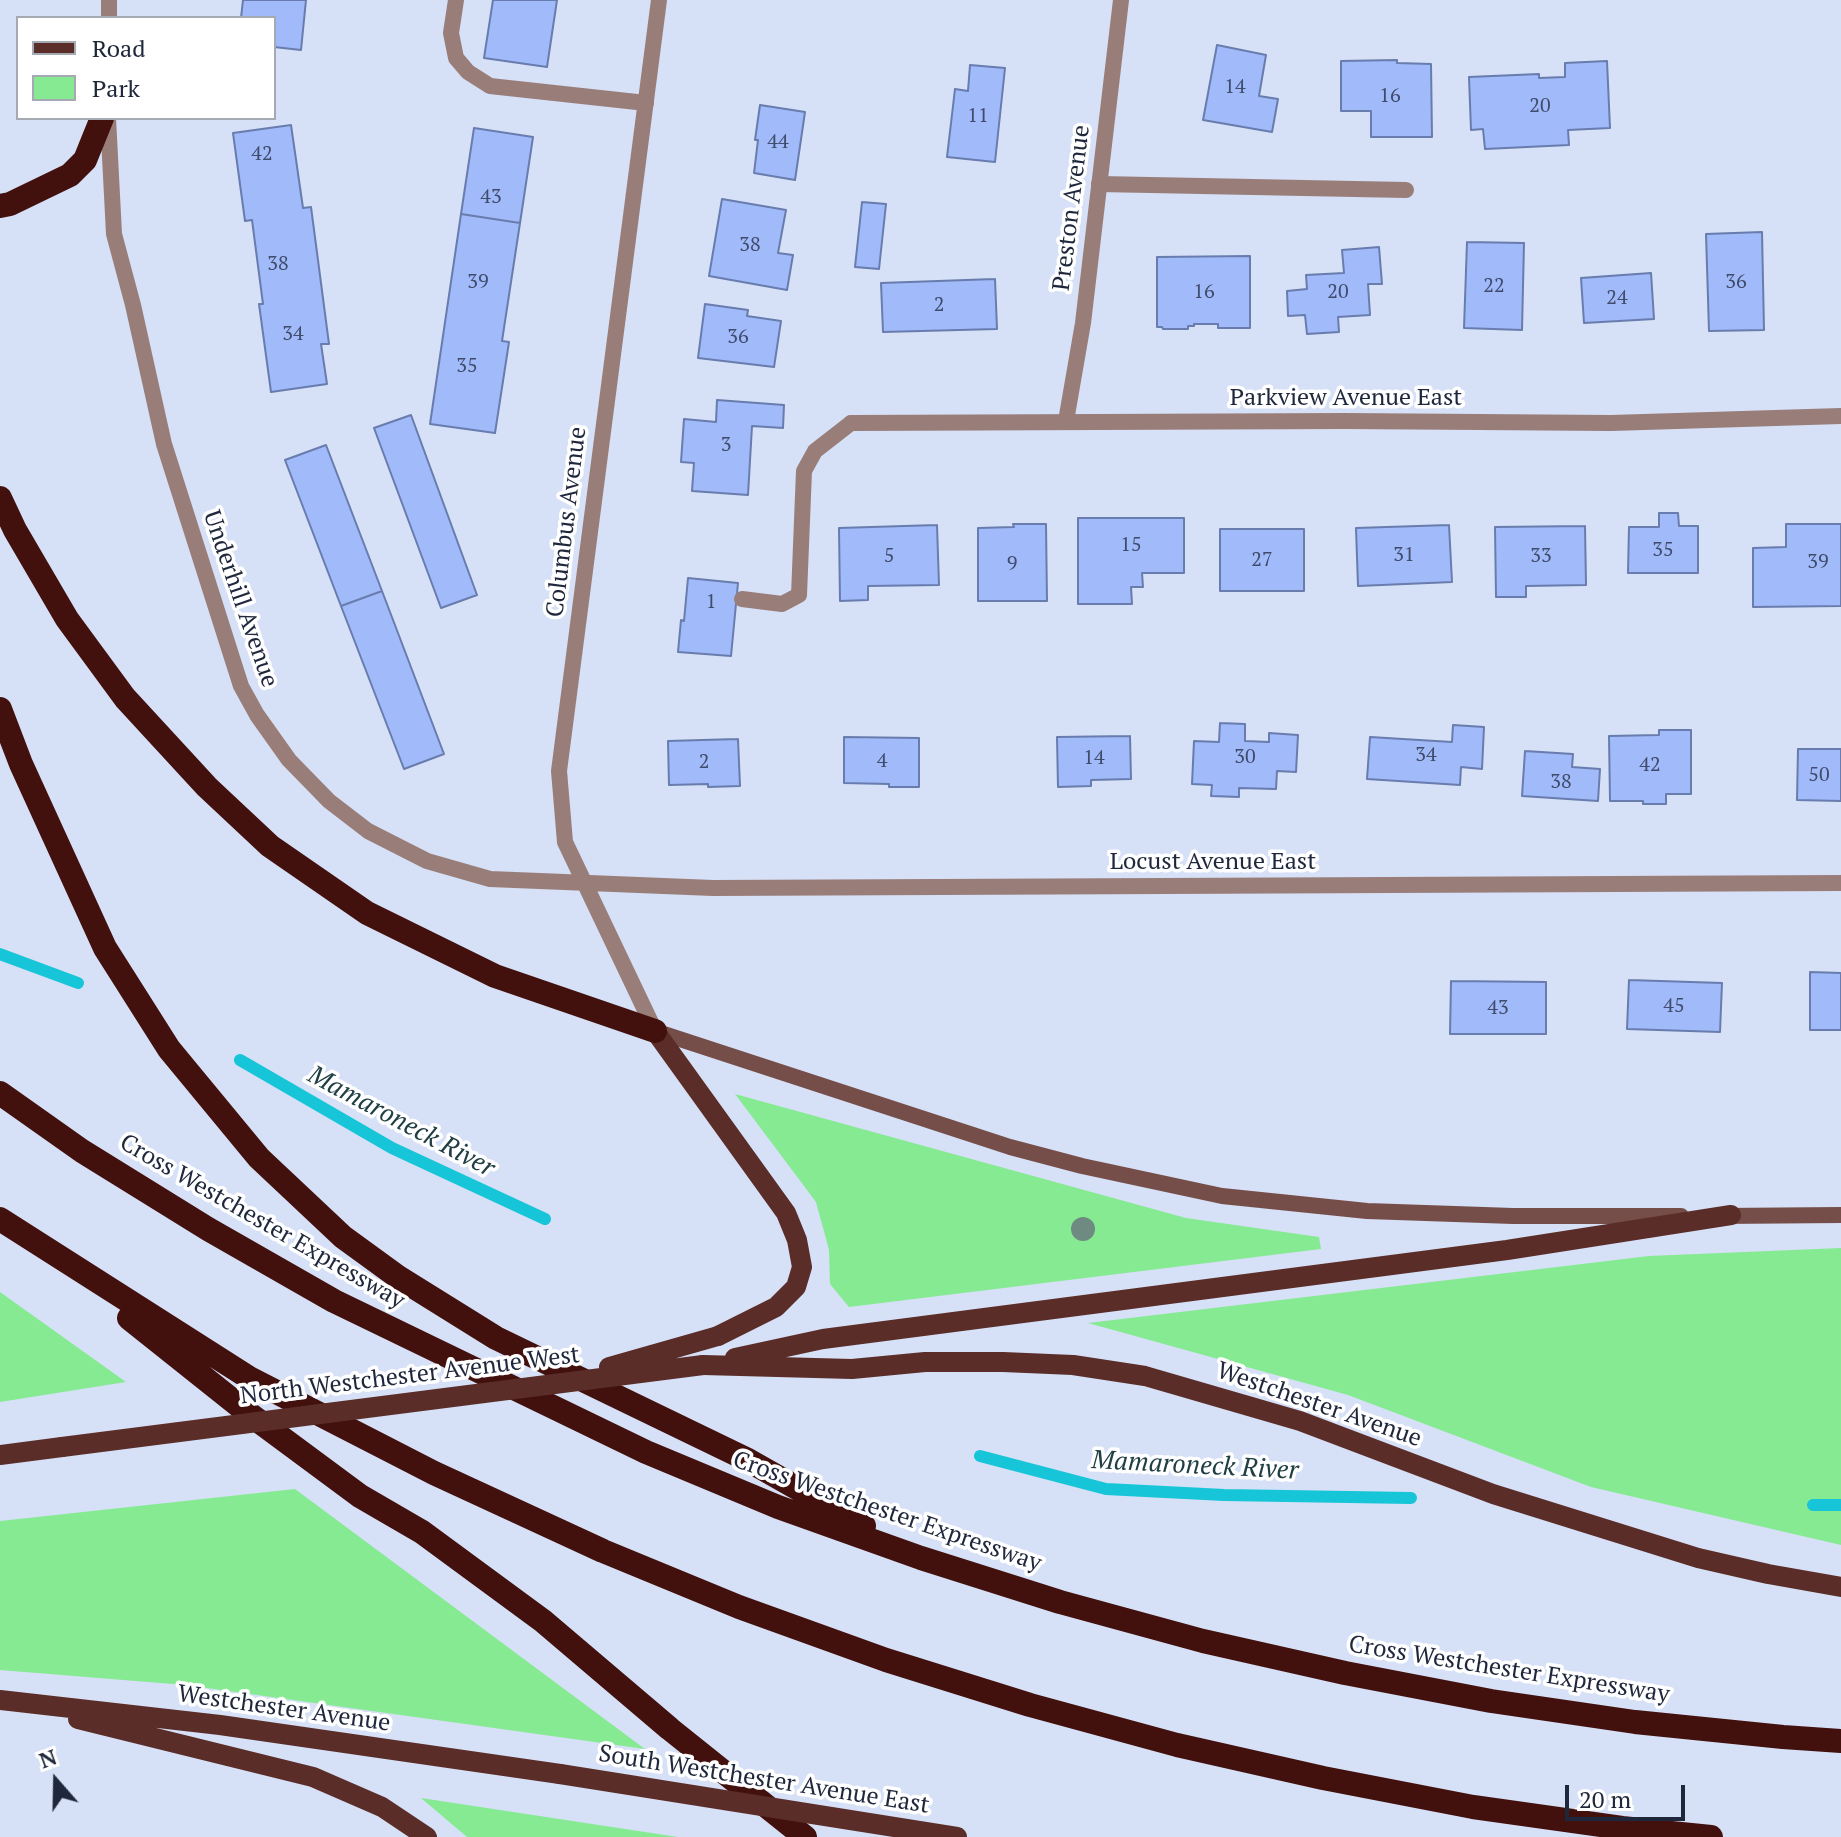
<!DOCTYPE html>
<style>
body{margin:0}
#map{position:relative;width:1841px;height:1837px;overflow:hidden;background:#d6e0f6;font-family:"PT Serif",serif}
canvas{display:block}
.legend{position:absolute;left:16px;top:16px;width:260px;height:104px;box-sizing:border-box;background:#fff;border:2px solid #a5a9b1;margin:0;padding:10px 14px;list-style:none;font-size:24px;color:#1f273c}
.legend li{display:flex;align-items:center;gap:16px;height:40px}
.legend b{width:40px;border:2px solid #a5a9b1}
.north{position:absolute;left:16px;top:1741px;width:80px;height:80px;-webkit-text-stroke:6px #fff;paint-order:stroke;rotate:340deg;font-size:22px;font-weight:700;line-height:32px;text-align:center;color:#1f273c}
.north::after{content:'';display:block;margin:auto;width:28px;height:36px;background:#1f273c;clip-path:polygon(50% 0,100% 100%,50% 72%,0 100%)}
.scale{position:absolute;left:1565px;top:1785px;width:120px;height:36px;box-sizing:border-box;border:4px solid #1f273c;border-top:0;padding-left:10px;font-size:24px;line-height:28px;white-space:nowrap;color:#1f273c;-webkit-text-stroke:6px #fff;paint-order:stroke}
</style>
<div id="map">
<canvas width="1841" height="1837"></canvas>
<ul class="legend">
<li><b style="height:10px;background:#5a2d28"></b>Road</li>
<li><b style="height:22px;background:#86ea93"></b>Park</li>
</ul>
<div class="north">N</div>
<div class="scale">20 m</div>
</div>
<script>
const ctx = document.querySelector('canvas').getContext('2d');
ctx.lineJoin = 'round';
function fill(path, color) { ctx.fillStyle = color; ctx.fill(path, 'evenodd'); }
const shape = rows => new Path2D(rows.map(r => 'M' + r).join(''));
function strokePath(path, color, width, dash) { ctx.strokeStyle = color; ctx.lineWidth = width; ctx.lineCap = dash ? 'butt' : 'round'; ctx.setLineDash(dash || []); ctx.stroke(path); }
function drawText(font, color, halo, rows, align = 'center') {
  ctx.font = font + ' "PT Serif",serif'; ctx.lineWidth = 7; ctx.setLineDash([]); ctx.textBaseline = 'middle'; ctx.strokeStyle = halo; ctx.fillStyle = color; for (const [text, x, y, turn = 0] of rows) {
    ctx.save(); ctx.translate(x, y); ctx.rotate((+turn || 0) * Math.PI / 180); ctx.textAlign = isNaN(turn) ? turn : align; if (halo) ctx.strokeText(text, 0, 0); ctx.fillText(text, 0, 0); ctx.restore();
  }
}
const green = shape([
 [735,1094,1186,1218,1319,1237,1321,1249,849,1307,830,1284,829,1250,816,1202],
 [1841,1248,1841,1545,1591,1487,1348,1395,1088,1323,1649,1256],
 [0,1292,126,1382,0,1402],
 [295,1489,645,1749,185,1685,0,1670,0,1521],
 [421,1798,678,1837,467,1837]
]);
const stream = shape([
 [0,954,78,983],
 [240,1060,392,1148,545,1219],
 [980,1456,1106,1489,1224,1495,1411,1498],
 [1813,1505,1841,1505]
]);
const building = shape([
 [243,0,306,0,301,50,274,47,274,18,241,18,243,0],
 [493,0,557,0,547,67,484,58,493,0],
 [1217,45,1266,55,1259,96,1278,99,1272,132,1203,120,1217,45],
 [1397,60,1397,63,1431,64,1432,137,1371,137,1371,111,1341,111,1341,61,1397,60],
 [1607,61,1610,128,1568,130,1569,145,1485,149,1483,129,1471,130,1469,77,1539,74,1539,78,1565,77,1565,63,1607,61],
 [970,65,1005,68,995,162,947,157,955,89,968,91,970,65],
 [760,105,805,112,795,180,754,173,758,140,755,140,760,105],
 [291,125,303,208,311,207,329,344,321,344,327,384,271,392,259,304,263,304,252,220,245,221,233,133,291,125],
 [474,128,533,137,520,223,461,214,474,128],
 [722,199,786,210,778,253,793,255,787,290,709,276,722,199],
 [862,202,886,204,879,269,855,267,862,202],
 [461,214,520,223,502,341,509,342,495,433,430,424,461,214],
 [1762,232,1764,330,1709,331,1706,234,1762,232],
 [1467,242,1524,243,1522,330,1464,328,1467,242],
 [1379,247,1382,284,1368,284,1370,315,1338,317,1339,332,1307,334,1305,315,1288,316,1287,291,1307,289,1306,275,1344,273,1342,250,1379,247],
 [1250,256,1250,328,1218,328,1218,324,1194,324,1194,326,1188,326,1188,329,1163,329,1162,327,1157,327,1157,257,1250,256],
 [1651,273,1654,319,1584,323,1581,278,1651,273],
 [995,279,997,329,883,332,881,283,995,279],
 [705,304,748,310,747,316,781,321,774,367,698,358,705,304],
 [717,400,784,405,783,428,752,426,748,495,692,491,694,463,681,462,684,419,716,422,717,400],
 [411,415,477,595,441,608,374,428,411,415],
 [326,445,382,591,341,606,285,460,326,445],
 [1659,513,1678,513,1679,526,1698,526,1698,573,1628,573,1629,527,1659,527,1659,513],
 [1078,518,1184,518,1184,573,1142,573,1143,587,1131,587,1132,604,1078,604,1078,518],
 [1013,524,1046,524,1047,601,978,601,978,528,1014,527,1013,524],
 [1786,524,1841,524,1841,606,1753,607,1753,548,1786,547,1786,524],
 [937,525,939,585,868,586,868,600,840,601,839,528,937,525],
 [1449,525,1452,582,1358,586,1356,528,1449,525],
 [1585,526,1586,585,1526,586,1526,597,1496,597,1495,527,1585,526],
 [1220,529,1304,529,1304,591,1220,591,1220,529],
 [688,578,738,583,731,656,678,652,681,620,684,621,688,578],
 [382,591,444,754,404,769,341,606,382,591],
 [1220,723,1245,724,1245,741,1269,742,1269,733,1298,735,1296,772,1277,771,1276,789,1239,788,1239,797,1211,796,1212,785,1192,784,1194,741,1219,742,1220,723],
 [1453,725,1484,727,1482,769,1461,767,1460,785,1367,779,1370,737,1452,742,1453,725],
 [1659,730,1691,730,1691,794,1666,794,1666,804,1643,804,1643,801,1610,801,1609,736,1659,735,1659,730],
 [1130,736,1131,779,1091,780,1091,786,1058,787,1057,737,1130,736],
 [844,737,919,738,919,787,889,787,889,784,844,783,844,737],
 [738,739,740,786,708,787,708,784,669,785,668,741,738,739],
 [1798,749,1841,749,1841,801,1797,800,1798,749],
 [1525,751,1573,754,1572,767,1600,769,1598,801,1522,796,1525,751],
 [1810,972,1841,973,1841,1030,1810,1030,1810,972],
 [1629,980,1722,983,1720,1032,1627,1029,1629,980],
 [1451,981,1546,982,1546,1034,1450,1034,1451,981]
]);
const service = shape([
 [456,0,451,33,456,58,468,72,490,86,646,103],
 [1099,184,1406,190],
 [742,599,782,604,799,595,804,471,815,451,851,423]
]);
const minor = shape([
 [1066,421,1083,323,1121,0],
 [851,423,1345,421,1611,423,1841,416],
 [585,884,565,842,559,771,659,0]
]);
const tertiary = shape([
 [109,18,109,0],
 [108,118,114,234,133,305,164,444,241,686,257,715,289,760,329,801,368,831,427,861,490,879,713,888,1841,883],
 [585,884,655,1031]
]);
const secondary = shape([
 [655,1031,1010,1147,1082,1166,1222,1196,1367,1211,1513,1216,1681,1216],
 [1720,1216,1841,1215]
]);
const primary = shape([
 [655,1031,786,1213,797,1240,802,1267,796,1287,776,1307,718,1336],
 [735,1358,823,1339,1507,1250,1731,1215],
 [703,1365,852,1369,925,1362,1003,1362,1073,1365,1145,1376,1300,1421,1493,1494,1698,1558,1768,1574,1841,1587],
 [0,1455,62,1447],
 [0,1700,220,1725,560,1774],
 [78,1719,313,1777,382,1807,427,1837]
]);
const motorway = shape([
 [0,206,10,204,70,175,85,160,102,118],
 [0,498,15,530,67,619,125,698,207,787,270,846,367,913,495,976,655,1031],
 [0,709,21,764,105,948,169,1049,259,1158,343,1237,398,1277,496,1338,746,1459,864,1526],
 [0,1093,82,1151,208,1229,334,1301,646,1452,778,1507,921,1558,1060,1602,1203,1641,1345,1673,1491,1701,1635,1722,1783,1737,1841,1741],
 [0,1219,251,1379,434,1473,603,1551,739,1607,886,1660,1030,1705,1177,1745,1323,1778,1473,1807,1622,1828,1711,1837],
 [129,1318,252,1416,360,1496,422,1532,543,1621,670,1729,805,1837]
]);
const primaryBridge = shape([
 [609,1367,718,1336],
 [62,1447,703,1365],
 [560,1774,957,1837]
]);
const trees = [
 [1083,1229]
];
const numberNames = [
 ["14",1235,87],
 ["16",1390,96],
 ["20",1540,106],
 ["11",978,116],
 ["44",778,142],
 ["42",262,154],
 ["43",491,197],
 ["38",750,245],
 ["38",278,264],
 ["39",478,282],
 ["36",1736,282],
 ["22",1494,286],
 ["16",1204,292],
 ["20",1338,292],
 ["24",1617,298],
 ["2",939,305],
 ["34",293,334],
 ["36",738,337],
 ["35",467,366],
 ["3",726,445],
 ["15",1131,545],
 ["35",1663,550],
 ["31",1404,555],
 ["5",889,556],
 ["33",1541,556],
 ["27",1262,560],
 ["39",1818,562],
 ["9",1012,564],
 ["1",711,602],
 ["34",1426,755],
 ["30",1245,757],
 ["14",1094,758],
 ["4",882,761],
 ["2",704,762],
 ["42",1650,765],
 ["50",1819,775],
 ["38",1561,782],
 ["45",1674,1006],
 ["43",1498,1008]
];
const streetNames = [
 ["Preston Avenue",1072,208,-83],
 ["Parkview Avenue East",1346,398],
 ["Columbus Avenue",567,522,-83],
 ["Underhill Avenue",240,599,71],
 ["Locust Avenue East",1213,862],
 ["Cross Westchester Expressway",262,1222,30],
 ["North Westchester Avenue West",410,1376,-7],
 ["Westchester Avenue",1319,1405,19],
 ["Cross Westchester Expressway",887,1512,19],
 ["Cross Westchester Expressway",1509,1670,9],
 ["Westchester Avenue",284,1709,8],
 ["South Westchester Avenue East",764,1780,9]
];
const waterNames = [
 ["Mamaroneck River",401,1122,28],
 ["Mamaroneck River",1195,1466,3]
];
fill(green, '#86ea93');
strokePath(stream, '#16c5d7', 12);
fill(building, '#a1bafa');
strokePath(building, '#687cad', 2);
strokePath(service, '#997d79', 16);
strokePath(minor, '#997d79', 16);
strokePath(tertiary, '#997d79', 16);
strokePath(secondary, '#754e49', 16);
strokePath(primary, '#5a2d28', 20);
strokePath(motorway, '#42100d', 24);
strokePath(primaryBridge, '#5a2d28', 20);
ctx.fillStyle = '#6f8a81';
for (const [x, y] of trees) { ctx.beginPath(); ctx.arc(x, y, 12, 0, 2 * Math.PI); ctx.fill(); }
drawText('20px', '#404c6c', null, numberNames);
drawText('24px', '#1f273c', '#fff', streetNames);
drawText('italic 26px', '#203f44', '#fff', waterNames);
</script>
